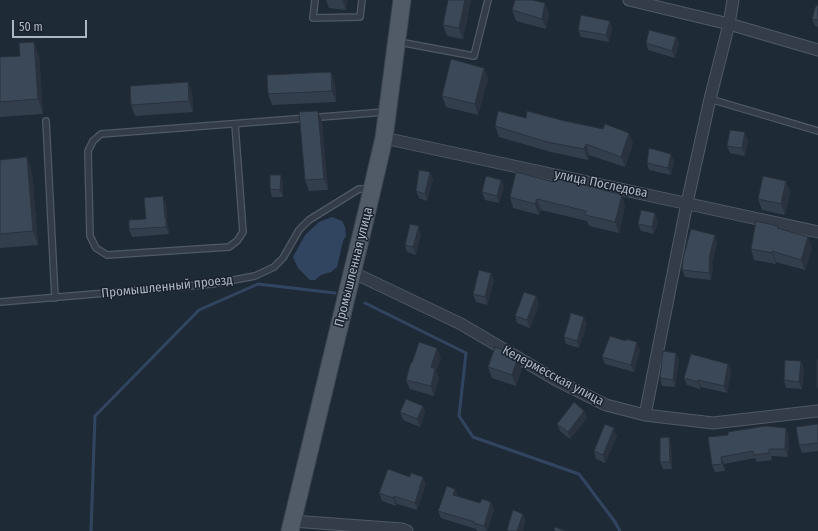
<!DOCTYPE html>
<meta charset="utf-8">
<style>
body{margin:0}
#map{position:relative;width:818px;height:531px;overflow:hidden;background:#1f2a37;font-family:"Fira Sans Condensed",sans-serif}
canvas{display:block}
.scale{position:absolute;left:12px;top:20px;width:75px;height:18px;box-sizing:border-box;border:2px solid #adb6c5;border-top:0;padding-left:5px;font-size:12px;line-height:14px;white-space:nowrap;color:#adb6c5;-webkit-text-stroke:3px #19212c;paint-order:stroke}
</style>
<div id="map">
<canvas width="818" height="531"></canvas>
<div class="scale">50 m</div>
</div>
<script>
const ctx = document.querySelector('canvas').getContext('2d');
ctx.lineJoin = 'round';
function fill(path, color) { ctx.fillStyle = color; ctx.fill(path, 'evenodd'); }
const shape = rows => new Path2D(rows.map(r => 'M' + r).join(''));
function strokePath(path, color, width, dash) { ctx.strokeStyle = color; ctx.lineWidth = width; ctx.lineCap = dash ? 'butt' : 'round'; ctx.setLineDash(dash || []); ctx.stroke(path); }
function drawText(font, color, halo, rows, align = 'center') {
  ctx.font = font + ' "Fira Sans Condensed",sans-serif'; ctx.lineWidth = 3; ctx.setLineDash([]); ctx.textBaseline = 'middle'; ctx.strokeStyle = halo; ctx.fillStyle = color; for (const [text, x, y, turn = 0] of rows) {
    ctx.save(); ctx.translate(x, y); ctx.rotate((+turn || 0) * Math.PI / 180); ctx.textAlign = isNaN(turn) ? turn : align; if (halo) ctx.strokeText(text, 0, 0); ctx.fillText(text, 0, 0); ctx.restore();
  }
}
const water = shape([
 [332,217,342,221,345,227,346,236,343,241,337,267,331,272,321,275,315,280,310,280,298,268,293,257,305,235,319,222]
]);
const stream = shape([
 [365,303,466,353,459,416,473,437,579,474,615,522,620,531],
 [91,531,95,416,199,310,258,284,335,293]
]);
const service = shape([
 [315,0,313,18,360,17,362,0],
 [399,42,474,56,488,0],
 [710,99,818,131],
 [46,121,55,298],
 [235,124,243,232,237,241,229,247,107,255,96,248,90,236,88,151,93,141,101,134,385,112],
 [0,302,212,284,255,276,274,267,283,258,299,230,309,220,359,189,370,189]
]);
const minor = shape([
 [629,0,729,24,733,0],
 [384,138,818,232],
 [352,272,461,324,556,380,606,405,645,415,713,423,818,411],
 [645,415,687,203,710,99,729,24,818,50],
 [292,521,402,529,407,531]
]);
const primary = shape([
 [290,531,368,207,384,138,402,0]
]);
const wall = shape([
 [326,0,347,0,346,10,329,8],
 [471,0,463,39,447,36,443,25],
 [545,3,549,14,546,29,516,21,512,10],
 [818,6,818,27,815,26,812,19],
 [610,21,612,29,609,42,581,37,578,30],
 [676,37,679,44,675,58,648,50,646,43],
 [39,56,43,114,0,117,0,57],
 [484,68,488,79,478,115,446,107,442,96],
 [331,72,335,83,336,102,272,105,268,94],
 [192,93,193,112,135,116,131,105],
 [322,122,328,190,309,191,305,180],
 [495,126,633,143,625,167,589,155,588,160,551,152,499,137],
 [748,140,745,156,730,153,727,146],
 [0,160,32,172,38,245,0,248],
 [674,161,671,175,649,170,647,163],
 [430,172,433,179,427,201,419,198,416,191],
 [501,180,504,187,499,203,485,200,482,192],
 [786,181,790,192,785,215,762,210,758,199],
 [283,182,283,197,272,197,270,189],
 [510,197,625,206,619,233,589,226,587,221,541,210,539,215,513,208],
 [166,204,167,221,168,225,169,234,132,237,129,229,146,219],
 [658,221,654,234,641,231,638,224],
 [778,226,778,229,812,248,805,270,776,262,776,264,754,260,751,249],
 [421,233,416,255,407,252,405,245],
 [717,242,712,264,713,266,711,280,685,277,682,270],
 [491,273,494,281,487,305,476,302,473,294],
 [536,296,539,304,530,328,517,323,515,316],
 [587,324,579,348,566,344,564,337],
 [640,350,634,372,605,364,602,357],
 [441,358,436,371,439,378,434,396,410,389,406,380,412,363],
 [679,360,675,387,662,386,660,378],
 [728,364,731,371,727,393,701,387,700,389,687,385,684,378],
 [488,367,522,368,516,386,492,378],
 [804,368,802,389,786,388,784,380],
 [423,406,425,413,420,427,403,420,400,412],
 [584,411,587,418,570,439,560,431,557,424],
 [818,424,818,451,802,453,799,445],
 [789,435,788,457,771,456,772,460,757,462,755,458,724,464,725,471,715,472,712,465,708,437],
 [617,436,605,463,596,459,594,451],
 [669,437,671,445,672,469,663,469,660,462],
 [426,484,417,510,397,504,396,506,382,501,379,493],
 [458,496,480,503,491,502,494,510,487,531,477,531,476,529,441,518,438,511]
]);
const shadedWall = shape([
 [342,0,347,0,346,10],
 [465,0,471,0,463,39,459,28],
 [545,3,549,14,546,29,542,19],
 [610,21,612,29,609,42,606,35],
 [676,37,679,44,675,58,672,51],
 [34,42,39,56,43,114,38,99],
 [484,68,488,79,478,115,475,104],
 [331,72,335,83,336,102,332,91],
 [188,82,192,93,193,112,189,101],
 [318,111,322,122,328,190,324,179],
 [745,132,748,140,745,156,742,148],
 [629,133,633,143,625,167,621,157],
 [586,144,589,155,588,160,584,149],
 [671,154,674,161,671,175,668,168],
 [27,157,32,172,38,245,33,231],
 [430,172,433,179,427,201,425,194],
 [281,175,283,182,283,197,280,190],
 [501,180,504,187,499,203,497,196],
 [786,181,790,192,785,215,781,204],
 [622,195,625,206,619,233,615,222],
 [163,196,166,204,167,221,168,225,169,234,166,227,165,218],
 [537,199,541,210,539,215,535,204],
 [655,213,658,221,654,234,652,227],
 [419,226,421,233,416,255,413,247],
 [715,235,717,242,712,264,713,266,711,280,709,273,709,258],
 [808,237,812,248,805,270,801,260],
 [772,251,776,262,776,264,772,253],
 [491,273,494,281,487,305,485,297],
 [536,296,539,304,530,328,527,320],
 [584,317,587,324,579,348,577,341],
 [637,342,640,350,634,372,631,365],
 [437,348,441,358,436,371,439,378,434,396,431,386,431,367],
 [676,353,679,360,675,387,673,380],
 [518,357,522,368,516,386,512,375],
 [801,361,804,368,802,389,799,382],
 [728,364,731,371,727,393,724,386],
 [698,380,701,387,700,389,698,382],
 [423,406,425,413,420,427,417,419],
 [584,411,587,418,570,439,568,432],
 [614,428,617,436,605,463,603,455],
 [786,428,789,435,788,457,785,449],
 [669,437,671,445,672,469,670,462],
 [721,457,724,464,725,471,722,464],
 [423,477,426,484,417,510,415,503],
 [455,489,458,496,453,495],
 [394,496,397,504,396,506,393,498],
 [491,502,494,510,487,531,486,531,484,526],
 [523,514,526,521,523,531,517,531]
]);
const building = shape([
 [448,0,465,0,459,28,443,25,448,0],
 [515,0,532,0,545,3,542,19,512,10,515,0],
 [816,5,818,6,818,20,812,19,816,5],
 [581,15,610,21,606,35,578,30,581,15],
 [649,30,676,37,672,51,646,43,649,30],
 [34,42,38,99,0,102,0,57,20,56,19,43,34,42],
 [451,59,484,68,475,104,442,96,451,59],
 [331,72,332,91,268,94,267,75,331,72],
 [188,82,189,101,131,105,130,86,188,82],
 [318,111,324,179,305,180,299,112,318,111],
 [498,111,526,118,527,111,565,121,603,129,605,124,629,133,621,157,586,144,584,149,547,142,495,126,498,111],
 [730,130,745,132,742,148,727,146,730,130],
 [649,148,671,154,668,168,647,163,649,148],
 [27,157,33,231,0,234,0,160,27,157],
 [419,170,430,172,425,194,416,191,419,170],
 [516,172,554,182,555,177,622,195,615,222,585,215,586,211,537,199,535,204,510,197,516,172],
 [270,175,281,175,280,190,270,189,270,175],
 [486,176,501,180,497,196,482,192,486,176],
 [763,176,786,181,781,204,758,199,763,176],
 [163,196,165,218,166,218,166,227,129,229,129,220,146,219,144,198,163,196],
 [641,210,655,213,652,227,638,224,641,210],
 [756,221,778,226,777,228,808,237,801,260,772,251,772,253,751,249,756,221],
 [410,224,419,226,413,247,405,245,410,224],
 [691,229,715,235,709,258,710,258,709,273,682,270,683,258,691,229],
 [479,270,491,273,485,297,473,294,479,270],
 [524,292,536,296,527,320,515,316,524,292],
 [571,313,584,317,577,341,564,337,571,313],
 [610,336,626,341,626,339,637,342,631,365,602,357,610,336],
 [419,342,437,348,431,367,435,369,431,386,406,380,411,362,412,363,419,342],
 [495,347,510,353,518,357,512,375,488,367,495,347],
 [663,351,676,353,673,380,660,378,663,351],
 [691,354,728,364,724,386,698,380,698,382,684,378,691,354],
 [785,360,801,361,799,382,784,380,785,360],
 [817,360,818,360,818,388,817,388,817,360],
 [406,399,423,406,417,419,400,412,406,399],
 [574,402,584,411,568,432,557,424,574,402],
 [605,424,614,428,603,455,594,451,605,424],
 [818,424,818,443,799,445,796,427,818,424],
 [765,426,786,428,785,449,769,449,769,453,754,455,753,451,721,457,722,464,712,465,708,437,728,435,728,432,765,426],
 [669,437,670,462,660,462,660,438,669,437],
 [388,469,410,477,411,473,423,477,415,503,394,496,393,498,379,493,388,469],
 [447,486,455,489,453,495,480,503,482,499,491,502,484,526,474,523,475,522,438,511,447,486],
 [513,510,523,514,517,531,510,531,507,530,513,510],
 [555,527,566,531,554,531,555,527]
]);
const streetNames = [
 ["улица Последова",601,184,12],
 ["Промышленная улица",354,267,-76],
 ["Промышленный проезд",167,287,-6],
 ["Келермесская улица",553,376,28]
];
fill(water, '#324560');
strokePath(stream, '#324560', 3);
strokePath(service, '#505966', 8);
strokePath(minor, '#505966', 13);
strokePath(primary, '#3c4551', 19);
strokePath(service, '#333c48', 5.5);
strokePath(minor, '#333c48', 11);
strokePath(primary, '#515b68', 17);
fill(wall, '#333e4c');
fill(shadedWall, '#29323e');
fill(building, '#3b4858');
strokePath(building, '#29323e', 1);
drawText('13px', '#adb6c5', '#19212c', streetNames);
</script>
